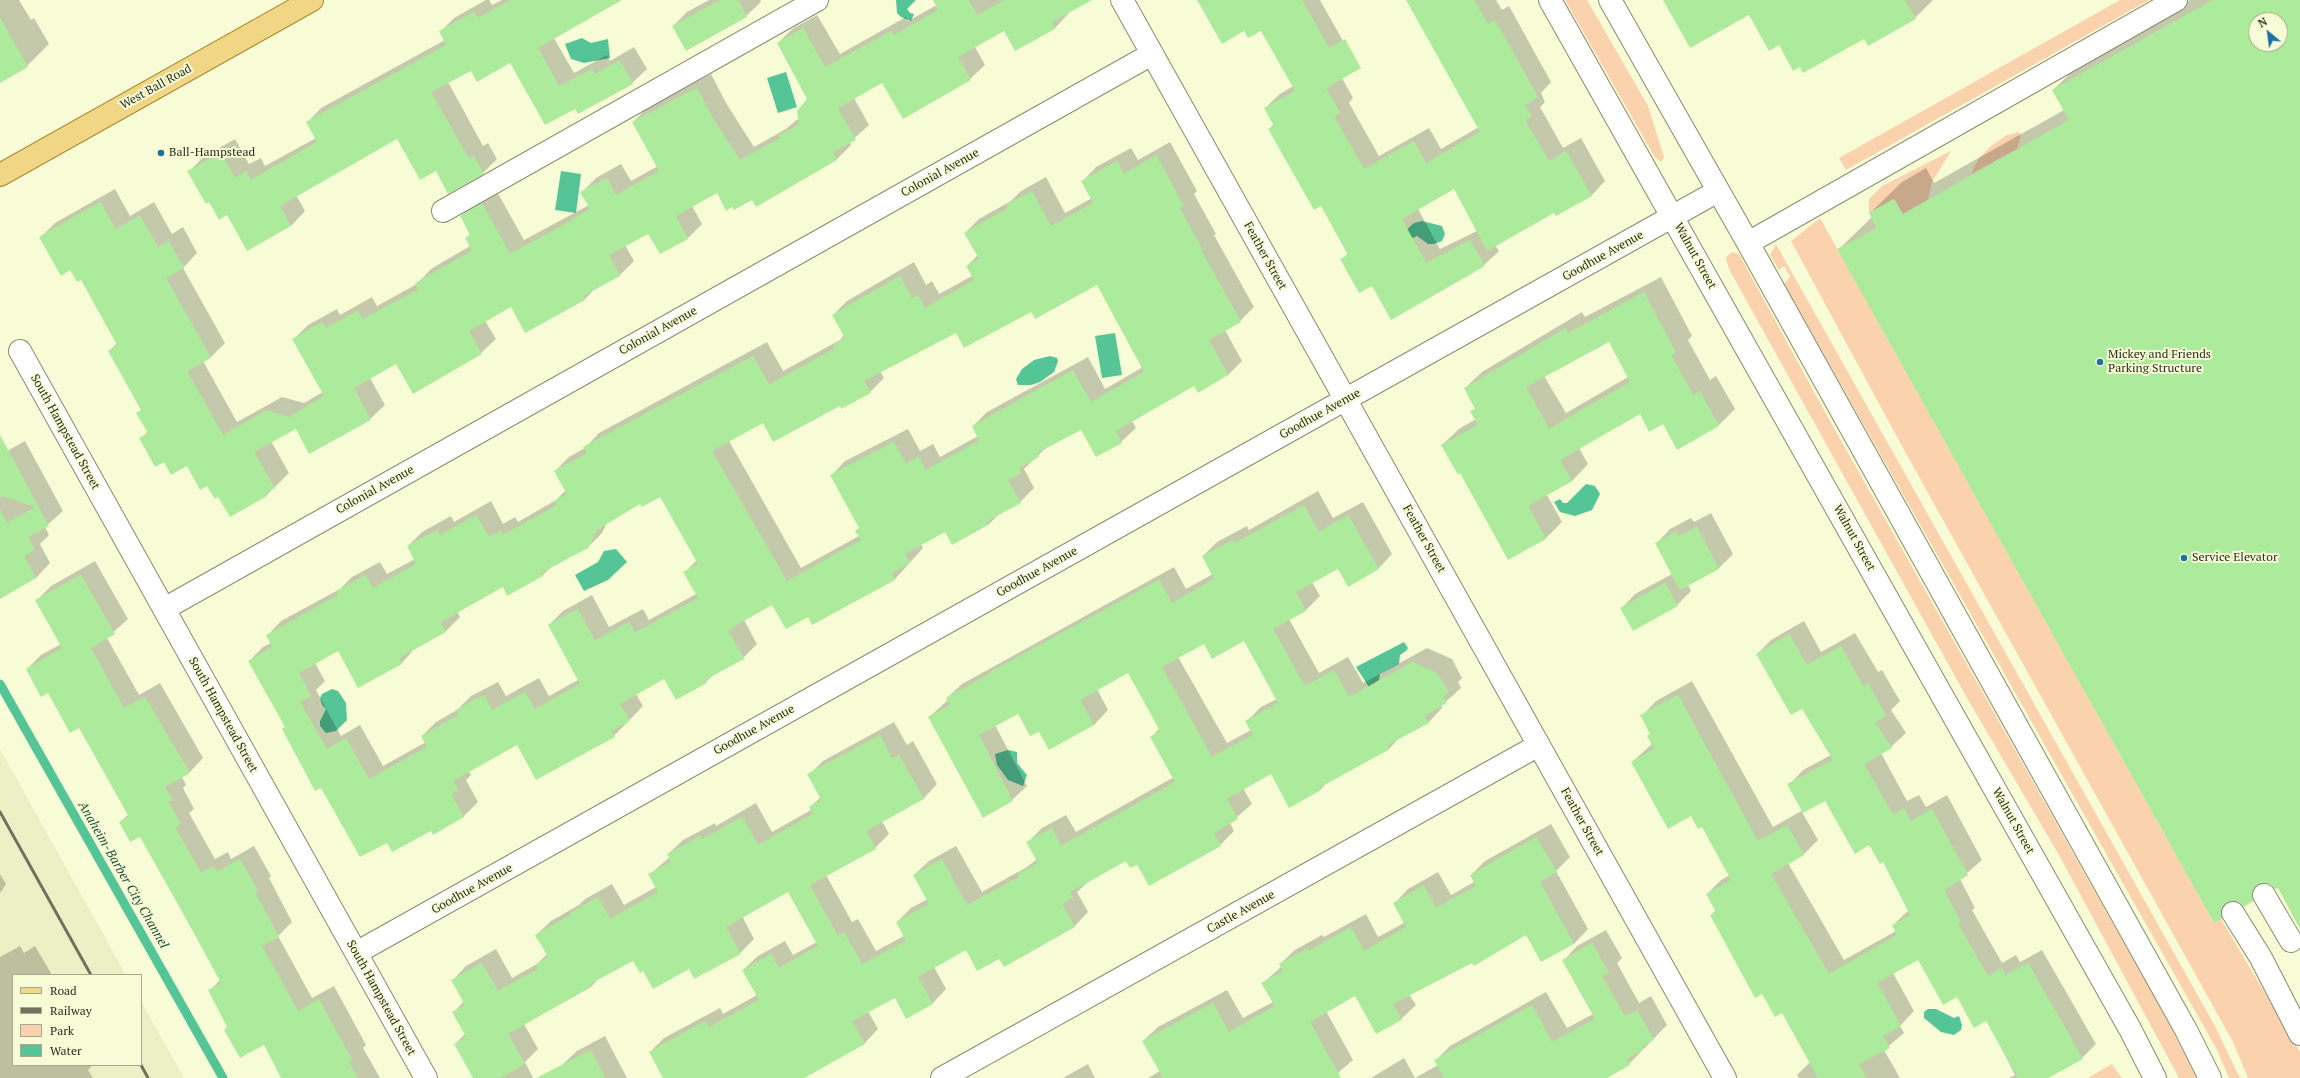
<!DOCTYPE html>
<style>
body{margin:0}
#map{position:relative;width:2300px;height:1078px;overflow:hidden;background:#f7fcd7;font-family:"PT Serif",serif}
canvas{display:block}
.legend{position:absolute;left:12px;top:974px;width:130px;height:92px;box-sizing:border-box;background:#f7fcd7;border:1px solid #a5a98d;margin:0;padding:5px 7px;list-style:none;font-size:12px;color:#2a2c1e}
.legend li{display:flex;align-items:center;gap:8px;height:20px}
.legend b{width:20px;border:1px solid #a5a98d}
.north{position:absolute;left:2248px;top:12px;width:40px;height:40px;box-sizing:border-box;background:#f7fcd7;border:1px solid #a5a98d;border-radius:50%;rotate:331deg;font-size:11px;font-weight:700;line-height:16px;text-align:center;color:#2a2c1e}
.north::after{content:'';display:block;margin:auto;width:14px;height:18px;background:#1d71a2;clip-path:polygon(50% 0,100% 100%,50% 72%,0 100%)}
</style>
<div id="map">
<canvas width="2300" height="1078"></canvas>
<ul class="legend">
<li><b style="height:5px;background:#f1d686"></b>Road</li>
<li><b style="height:5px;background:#6f725d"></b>Railway</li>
<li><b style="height:11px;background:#fbd2ae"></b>Park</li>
<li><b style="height:11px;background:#55c598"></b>Water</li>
</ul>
<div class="north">N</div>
</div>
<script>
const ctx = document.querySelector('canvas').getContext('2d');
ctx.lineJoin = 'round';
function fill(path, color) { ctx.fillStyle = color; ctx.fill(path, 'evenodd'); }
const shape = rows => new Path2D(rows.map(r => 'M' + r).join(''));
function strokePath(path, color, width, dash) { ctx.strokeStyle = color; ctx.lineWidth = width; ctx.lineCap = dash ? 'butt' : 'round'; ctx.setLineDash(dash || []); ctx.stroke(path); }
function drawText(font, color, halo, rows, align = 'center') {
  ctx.font = font + ' "PT Serif",serif'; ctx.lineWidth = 4; ctx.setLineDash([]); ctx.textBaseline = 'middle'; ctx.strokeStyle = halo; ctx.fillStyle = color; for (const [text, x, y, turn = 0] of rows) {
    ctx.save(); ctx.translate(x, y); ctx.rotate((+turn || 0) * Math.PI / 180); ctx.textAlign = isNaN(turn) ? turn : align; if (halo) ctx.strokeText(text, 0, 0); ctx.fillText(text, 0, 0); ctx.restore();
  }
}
const built = shape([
 [0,749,126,975,13,975,13,1065,141,1065,141,1001,184,1078,0,1078]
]);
const green = shape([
 [1565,0,1587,0,1648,106,1664,157,1661,162,1654,156],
 [2120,0,2149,0,1846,170,1839,158],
 [2019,132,2021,135,2017,149,1971,174,1979,158,1991,146,2007,135],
 [1951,151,1932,182,1928,200,1903,214,1894,199,1869,213,1869,199,1882,186],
 [1820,218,2214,923,2221,919,2300,1052,2300,1078,2248,1078,2233,1042,1903,448,1791,241],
 [1776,244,2215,1026,2240,1078,2229,1078,2216,1048,1784,284,1790,277,1784,266,1779,270,1770,255],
 [1732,252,1739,254,1825,412,2172,1029,2197,1078,2179,1078,2059,855,1967,698,1730,271,1726,260,1727,256],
 [2112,1064,2122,1078,2088,1078]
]);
const water = shape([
 [896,0,916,0,907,9,910,13,914,14,911,21,901,17,897,13],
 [582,38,591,43,608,39,610,58,584,63,571,59,565,44],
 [786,72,797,107,778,113,767,78],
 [561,171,581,174,576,213,555,210],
 [1422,221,1442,226,1445,234,1442,241,1434,244,1428,244,1417,236,1411,239,1406,230,1414,223],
 [1115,333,1122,375,1102,378,1095,336],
 [1050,356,1057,358,1058,361,1054,372,1040,382,1031,385,1018,385,1016,379,1022,369,1034,360],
 [1586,484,1595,486,1600,494,1592,510,1575,516,1560,512,1554,502,1560,499,1563,503,1567,503],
 [616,549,627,562,608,580,584,591,575,575,598,562,604,551],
 [1404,642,1408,648,1406,651,1400,655,1399,664,1380,674,1379,680,1369,687,1356,667],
 [332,689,338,691,346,703,347,720,336,731,326,733,320,726,320,721,326,709,322,705,320,698,322,694],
 [1008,750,1017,752,1017,763,1027,775,1023,786,1008,780,997,765,995,754],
 [1928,1009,1936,1009,1954,1018,1959,1016,1962,1025,1961,1030,1954,1035,1941,1032,1924,1018,1924,1012]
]);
const shadow = shape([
 [0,0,19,0,31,20,34,18,49,44,27,66,0,76],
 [486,0,489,0,492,5,502,0,614,0,554,38,574,73,607,55,610,61,634,47,647,69,632,83,575,108,511,62,471,69,448,82,483,146,488,143,497,159,483,173,436,170,397,138,296,195,305,211,291,226,228,214,210,201,189,172,203,157,235,139,249,164,261,158,265,166,316,138,307,123,321,108,445,40,440,32,454,18],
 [709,0,760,0,761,2,746,16,686,50,673,26,687,12],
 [934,0,1081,0,1055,28,1016,50,1005,30,975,47,985,65,970,79,883,81,854,98,869,125,850,142,851,145,837,159,756,205,752,199,717,192,692,206,702,224,688,238,661,253,649,232,625,245,634,261,620,275,595,289,585,299,526,332,512,306,485,321,496,339,481,353,414,392,397,363,370,378,385,405,370,419,310,453,296,427,271,441,289,473,267,495,230,516,219,496,187,464,164,461,141,439,148,431,138,413,142,409,109,351,117,343,81,279,41,237,55,223,115,189,130,216,154,202,172,234,183,227,197,253,183,268,225,343,211,357,203,361,237,422,282,397,304,403,323,392,294,339,308,325,337,309,340,315,372,297,377,306,417,284,431,269,470,246,466,238,470,234,461,216,475,202,496,190,524,240,589,205,582,192,596,178,621,164,631,181,658,166,633,122,647,108,711,74,726,103,754,147,786,129,799,118,809,99,778,43,792,29,817,15,840,54,906,17,908,21,937,5],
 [1197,0,1320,0,1356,64,1342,78,1353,98,1349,103,1379,156,1429,128,1441,149,1479,127,1407,0,1496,0,1502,10,1509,6,1551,82,1541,93,1545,102,1540,107,1563,148,1581,138,1605,181,1591,196,1554,212,1495,245,1499,251,1484,265,1391,319,1372,285,1342,260,1348,253,1322,205,1269,129,1274,124,1265,108,1280,94,1293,86,1262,29,1245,30],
 [1455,188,1477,231,1440,249,1418,209],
 [1664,0,1933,0,1915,18,1865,37,1779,44,1749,13],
 [2190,0,2300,0,2300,926,2278,887,2270,883,2253,901,2239,901,2221,918,1839,249,1872,217,1870,213,1902,182,1926,168,1934,183,2064,110,2053,90,2085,59],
 [2256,20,2280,20,2280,44,2256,44],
 [1170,142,1197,191,1194,194,1216,234,1214,235,1254,307,1240,321,1225,330,1242,361,1228,375,1198,391,1195,385,1132,421,1136,428,1121,442,1081,428,1048,446,1024,469,1034,488,1020,502,998,515,988,525,945,530,921,544,923,548,895,579,813,624,808,616,773,604,744,620,757,644,743,658,712,676,706,682,665,678,636,694,643,706,614,736,518,744,469,771,471,775,466,780,478,802,464,816,433,833,431,830,387,841,286,726,249,661,263,647,271,643,267,636,281,621,340,589,352,577,380,562,387,574,415,559,408,546,422,532,451,516,454,522,491,501,503,524,515,517,518,522,556,500,566,490,555,471,569,457,585,448,599,433,767,342,783,371,840,340,844,335,833,315,847,301,914,262,926,285,932,281,939,294,972,276,967,266,978,255,965,233,979,219,1011,201,1021,191,1046,177,1065,213,1092,198,1082,182,1096,167,1131,148,1138,160],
 [1097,284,1143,367,1105,389,1088,357,987,412,973,426,978,436,940,457,933,444,920,451,908,429,845,461,831,476,860,527,859,536,801,568,729,441,764,422,840,405,870,392,884,378,880,371,956,331,1031,310],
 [661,496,697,560,684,573,696,594,649,620,643,609,609,627,592,595,563,611,549,625,578,680,549,696,539,678,506,696,498,682,471,696,457,710,436,722,422,736,426,742,383,766,360,725,341,736,316,690,325,681,315,663,338,650,359,686,402,663,415,648,446,631,460,617,457,611,503,586,542,576,552,566,588,547,602,533,607,523,641,503],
 [1661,277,1692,336,1688,340,1710,380,1716,376,1735,409,1719,425,1663,423,1640,413,1579,448,1588,464,1572,481,1547,495,1562,522,1546,538,1508,559,1461,472,1442,445,1459,429,1476,419,1472,412,1476,407,1465,388,1482,372,1582,312,1585,317],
 [1609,341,1628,377,1566,413,1544,376],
 [25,441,63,511,45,527,49,535,40,544,50,563,36,578,0,598,0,455],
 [1318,491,1333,518,1363,502,1392,554,1378,569,1338,567,1312,582,1320,596,1306,610,1289,619,1319,673,1348,657,1363,683,1427,648,1452,659,1462,678,1458,682,1461,688,1441,706,1442,708,1428,723,1399,738,1390,748,1328,782,1320,790,1271,773,1243,788,1252,804,1230,823,1234,831,1220,845,1137,863,1126,860,1087,883,1077,892,1088,912,1074,927,1000,957,966,949,934,967,946,989,932,1004,895,996,868,1011,878,1029,864,1044,804,1078,664,1078,650,1052,664,1038,720,1008,723,1014,757,995,743,970,758,956,785,941,793,955,817,942,788,891,742,916,754,939,740,953,695,977,690,967,643,970,633,959,599,978,591,987,524,1024,538,1049,525,1062,533,1078,474,1078,455,1044,466,1033,454,1012,464,1001,452,981,466,966,496,949,512,978,537,964,547,954,536,935,551,921,579,905,585,899,612,884,624,905,656,887,649,875,670,857,668,854,683,840,715,823,716,826,756,803,772,832,811,810,810,807,821,797,809,775,823,761,894,722,907,745,913,741,937,784,923,799,882,821,889,834,875,848,826,875,852,922,858,919,876,951,904,936,897,922,911,908,928,899,914,875,929,861,956,846,982,892,1027,867,1037,859,1028,842,1042,828,1066,815,1076,832,1174,777,1151,737,1160,728,1128,672,1097,689,1108,710,1094,725,1040,731,1018,712,995,725,1027,786,1012,800,929,717,948,700,947,698,962,684,1174,567,1186,589,1213,574,1203,556,1217,542,1247,526,1249,530],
 [1244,640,1277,699,1261,707,1246,722,1251,730,1227,743,1178,657,1204,643],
 [1711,513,1733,554,1719,568,1688,585,1691,591,1677,605,1621,609,1635,594,1672,574,1656,544,1670,529,1691,518,1694,522],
 [95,561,128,619,107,638,139,695,160,683,203,758,189,773,182,777,186,785,183,788,194,809,189,813,215,859,228,852,231,859,254,846,271,876,269,878,292,922,278,936,312,998,334,986,366,1045,363,1048,380,1078,282,1078,264,1044,228,1027,209,991,220,980,140,835,120,822,129,814,79,726,27,669,41,655,61,644,36,601,51,586],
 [1804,621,1821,652,1855,633,1878,672,1882,670,1900,701,1891,710,1906,733,1891,747,1881,753,1907,801,1919,795,1926,807,1947,795,1982,860,1960,879,1975,908,1972,910,2002,963,2016,955,2020,962,2042,950,2096,1044,2082,1058,2046,1078,2009,1078,2015,1075,1987,1020,1957,996,1918,958,1893,973,1914,1011,1900,1026,1904,1033,1884,1050,1900,1078,1799,1078,1797,1075,1810,1062,1782,1012,1763,993,1711,915,1716,910,1707,894,1721,880,1730,875,1702,825,1632,762,1652,744,1648,736,1651,733,1642,716,1656,701,1692,681,1773,827,1803,810,1789,785,1803,770,1831,755,1803,707,1757,654,1771,640],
 [1826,799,1884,860,1909,910,1893,925,1896,931,1844,960,1788,863,1804,854,1818,840,1802,812],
 [1551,824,1570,857,1556,871,1588,929,1574,944,1526,934,1409,994,1416,1005,1401,1019,1355,994,1326,1011,1353,1060,1332,1078,1148,1078,1160,1071,1143,1041,1158,1027,1227,990,1243,1018,1273,1002,1263,983,1282,966,1280,964,1295,950,1322,935,1324,937,1366,914,1378,937,1404,923,1394,904,1408,889,1438,872,1451,895,1474,882,1471,875,1485,861],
 [0,874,6,884,0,893],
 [1606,930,1622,958,1617,963,1639,1003,1651,996,1667,1025,1629,1064,1605,1078,1371,1078,1404,1058,1415,1078,1438,1065,1436,1060,1450,1046,1546,992,1567,1028,1593,1014,1563,961,1577,946],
 [20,946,24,953,35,946,52,975,13,975,13,1065,93,1065,88,1070,93,1078,0,1078,0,957],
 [605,1036,627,1078,569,1078,562,1065,577,1051],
 [1088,1064,1095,1078,1063,1078]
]);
const stream = shape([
 [0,684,223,1078]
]);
const building = shape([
 [511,0,622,0,538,48,559,86,592,69,595,74,620,60,633,84,578,114,575,109,545,125,510,63,477,82,471,71,431,92,469,159,474,156,484,174,448,194,436,171,420,180,397,139,280,206,291,226,247,251,227,215,219,220,209,202,206,204,187,171,221,153,235,178,246,171,251,180,317,142,306,122,446,45,439,31,474,12,478,18],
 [720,0,738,0,747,17,686,51,672,26],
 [933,0,969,0,977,15,1004,0,1092,0,1052,22,1055,29,1015,51,1004,31,958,57,971,80,903,119,882,83,838,108,856,140,833,152,837,160,756,207,752,200,734,210,732,207,726,211,717,193,676,216,688,239,660,254,648,234,609,255,620,276,583,296,585,300,525,333,511,307,469,331,482,354,413,394,396,364,354,388,371,420,309,454,296,429,254,452,275,488,266,493,267,496,230,517,218,497,215,499,207,486,200,490,187,466,171,475,164,462,155,467,139,438,148,433,136,413,141,410,108,351,117,345,81,280,77,282,70,270,61,276,39,237,100,202,116,229,140,216,158,247,169,241,184,268,166,278,211,358,187,371,223,435,267,410,289,417,324,396,292,339,322,322,326,328,358,311,363,319,419,289,415,283,472,251,465,238,470,235,460,216,482,203,510,254,561,226,590,209,580,192,607,178,616,195,659,171,632,122,697,88,712,117,740,160,780,138,778,136,799,124,797,111,807,99,777,43,803,28,825,67,891,31,894,35,938,10],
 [1197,0,1302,0,1329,48,1345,39,1361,68,1326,88,1340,113,1334,116,1364,169,1414,141,1426,163,1480,132,1406,0,1474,0,1488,24,1495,20,1538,97,1525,105,1532,117,1525,120,1549,161,1566,151,1592,196,1556,216,1554,213,1487,251,1454,189,1402,219,1426,263,1470,240,1485,266,1391,320,1372,286,1359,293,1340,259,1348,255,1321,206,1314,210,1268,129,1274,126,1264,108,1295,91,1261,31,1248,38,1244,31,1222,44],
 [1663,0,1905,0,1916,19,1868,46,1864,39,1803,73,1800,67,1793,71,1779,45,1769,51,1749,15,1690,48],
 [2213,0,2300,0,2300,929,2278,888,2275,889,2270,884,2264,883,2258,884,2253,889,2252,895,2253,901,2244,907,2239,902,2233,901,2226,903,2222,907,2222,919,2214,923,1837,249,1877,228,1869,213,1894,199,1903,214,2069,120,2052,90],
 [2256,20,2280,20,2280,44,2256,44],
 [0,18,28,67,0,83],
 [1156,155,1184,206,1180,208,1202,249,1201,250,1241,322,1209,340,1228,375,1198,393,1194,386,1116,431,1122,443,1096,457,1081,430,1037,453,1039,457,1019,468,1021,473,1008,480,1021,503,986,522,988,525,952,545,945,532,905,554,910,563,892,573,895,580,812,625,808,617,786,629,772,605,728,630,744,659,705,680,707,683,676,700,664,679,620,704,630,721,611,731,615,737,536,780,517,745,453,781,458,790,451,794,464,817,433,835,431,831,392,852,387,843,360,857,321,788,315,791,282,729,285,727,248,661,272,647,266,635,338,595,336,591,365,575,373,588,416,564,407,546,437,530,440,535,476,515,489,537,501,531,503,535,557,505,554,501,567,494,554,471,587,453,583,447,753,356,769,385,835,348,833,345,845,338,832,315,900,276,912,298,918,295,925,308,974,280,966,266,979,259,964,233,1008,208,1006,205,1032,191,1051,226,1093,203,1081,181,1117,161,1124,174],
 [1097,285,1144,372,1091,402,1073,370,972,426,979,441,926,470,918,457,906,464,894,442,830,475,859,528,855,531,861,540,787,581,712,451,763,423,773,442,840,406,841,409,871,393,864,381,956,333,964,348,1031,312,1035,319],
 [660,497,698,564,683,572,698,598,635,633,629,622,595,641,578,609,548,625,580,684,535,709,525,692,492,710,484,695,456,710,459,715,421,736,427,747,369,779,346,738,327,749,300,702,311,696,299,673,338,651,358,688,402,664,399,658,446,632,441,622,503,587,507,596,543,576,541,573,588,548,597,530,640,504,642,507],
 [1644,292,1676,353,1671,355,1693,395,1700,391,1719,426,1677,450,1663,424,1649,432,1640,414,1560,460,1572,481,1528,506,1546,539,1508,560,1460,473,1458,475,1441,445,1478,425,1470,411,1475,409,1464,388,1566,328,1568,333],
 [1609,342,1630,382,1549,429,1526,387],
 [0,435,49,526,28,537,35,550,24,556,36,578,0,599,0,510,7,523,35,507,2,496,0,497],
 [1304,505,1319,532,1348,515,1379,569,1348,587,1338,569,1296,592,1306,611,1273,629,1305,686,1334,670,1349,697,1413,662,1437,673,1449,693,1443,696,1447,703,1424,716,1429,723,1388,745,1390,749,1319,788,1321,790,1289,808,1271,774,1227,799,1238,819,1214,833,1221,846,1149,886,1137,865,1130,868,1126,861,1070,892,1073,897,1062,904,1075,927,1004,967,999,959,977,971,966,950,918,977,933,1004,906,1019,895,998,852,1021,865,1044,804,1078,663,1078,649,1052,705,1021,709,1027,759,1000,742,970,771,954,779,968,818,946,788,892,726,927,741,954,694,979,689,969,653,989,643,971,640,973,633,961,590,984,591,987,508,1034,525,1064,500,1078,473,1078,454,1044,466,1037,452,1012,465,1005,451,980,482,963,498,991,538,969,536,964,548,957,535,935,571,915,570,913,598,897,610,919,658,892,648,874,671,862,667,854,700,836,702,839,742,817,758,845,813,814,809,807,821,800,807,774,880,735,892,758,899,755,924,799,866,831,876,849,810,885,838,936,844,932,862,964,906,941,896,922,929,904,913,875,942,859,967,905,1019,877,1018,874,1038,863,1026,842,1052,828,1061,846,1175,782,1150,737,1160,731,1128,673,1080,700,1094,725,1049,750,1039,732,1030,736,1018,714,979,735,1013,801,983,818,928,717,950,705,946,698,991,673,990,672,1159,580,1172,603,1214,579,1202,556,1233,540,1235,543],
 [1244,641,1278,703,1245,721,1253,735,1212,757,1162,667,1204,644,1212,659],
 [1697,527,1719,569,1680,590,1655,543,1677,531,1679,536],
 [81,575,115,634,91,648,124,708,145,697,190,773,165,787,173,800,168,802,181,824,175,827,201,873,213,866,217,872,240,859,258,891,255,892,279,937,262,946,298,1011,319,999,352,1060,349,1062,358,1078,281,1078,264,1045,240,1058,224,1030,227,1027,208,990,221,983,189,924,140,837,130,842,119,822,129,817,79,728,70,733,48,693,41,697,26,669,62,648,35,600],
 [1665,583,1678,606,1633,631,1620,608],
 [1789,634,1807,665,1841,646,1863,686,1868,683,1886,716,1875,722,1892,748,1864,764,1893,815,1904,808,1911,821,1932,809,1968,875,1944,890,1961,923,1958,924,1988,976,2002,968,2006,975,2028,963,2083,1059,2048,1078,2018,1078,1986,1021,1974,1028,1957,997,1943,1005,1918,960,1877,983,1901,1026,1883,1036,1890,1048,1859,1064,1866,1078,1818,1078,1782,1013,1775,1017,1762,994,1755,998,1710,915,1716,912,1706,894,1731,880,1702,827,1698,829,1691,816,1668,829,1631,762,1654,749,1647,736,1650,734,1640,715,1678,695,1758,841,1787,825,1804,855,1771,874,1829,974,1897,935,1892,925,1910,915,1883,862,1880,864,1869,845,1855,854,1825,801,1803,813,1787,784,1833,760,1802,709,1791,715,1756,654],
 [1536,837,1557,872,1540,882,1574,944,1541,962,1526,935,1474,966,1472,963,1393,1004,1402,1020,1376,1034,1355,996,1310,1022,1341,1078,1163,1078,1142,1041,1213,1003,1229,1032,1275,1006,1261,983,1283,971,1279,964,1308,948,1309,951,1351,927,1364,951,1406,927,1393,903,1424,885,1436,908,1476,886,1470,875],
 [1592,943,1609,973,1602,976,1625,1016,1637,1010,1654,1040,1642,1046,1644,1049,1627,1059,1630,1065,1607,1078,1444,1078,1434,1060,1532,1005,1552,1042,1595,1019,1562,960],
 [591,1050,605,1078,536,1078]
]);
const minor = shape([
 [1122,0,1725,1078],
 [1550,0,2130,1029,2155,1078],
 [1610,0,1748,243,2186,1030,2210,1078],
 [443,211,817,0],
 [1748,243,2176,0],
 [20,351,426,1078],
 [164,609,1152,54],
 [2264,895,2291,941],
 [2233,913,2261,958,2300,1034],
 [356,953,1718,191],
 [942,1078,1539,745]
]);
const major = shape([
 [0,175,312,0]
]);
const rail = shape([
 [0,812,91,975],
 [141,1065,148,1078]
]);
const markers = [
 [161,153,4,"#1d71a2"],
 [2100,362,4,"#1d71a2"],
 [2184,558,4,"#1d71a2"]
];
const streetNames = [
 ["West Ball Road",156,87,-29],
 ["Colonial Avenue",940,173,-29],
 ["Feather Street",1265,256,61],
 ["Goodhue Avenue",1603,256,-29],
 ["Walnut Street",1695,256,61],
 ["Colonial Avenue",658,331,-29],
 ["Goodhue Avenue",1320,414,-29],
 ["South Hampstead Street",65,432,61],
 ["Colonial Avenue",375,490,-29],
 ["Walnut Street",1854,538,61],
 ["Feather Street",1424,539,61],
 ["Goodhue Avenue",1037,572,-29],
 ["South Hampstead Street",223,715,61],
 ["Goodhue Avenue",754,730,-29],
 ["Walnut Street",2013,821,61],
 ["Feather Street",1582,822,61],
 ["Goodhue Avenue",472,889,-29],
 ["Castle Avenue",1241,912,-29],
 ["South Hampstead Street",381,998,61]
];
const poiNames = [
 ["Ball-Hampstead",169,153],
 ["Mickey and Friends",2108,355],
 ["Parking Structure",2108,369],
 ["Service Elevator",2192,558]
];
const waterNames = [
 ["Anaheim-Barber City Channel",123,875,60]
];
fill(built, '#ebf1c5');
fill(green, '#fbd2ae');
fill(water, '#55c598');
fill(shadow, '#0003');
strokePath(stream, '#55c598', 9);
fill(building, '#adeb9c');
strokePath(minor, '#878c6a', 24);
strokePath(major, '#a6882d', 24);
strokePath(minor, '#fff', 22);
strokePath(major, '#f1d686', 22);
strokePath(rail, '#6f725d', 3);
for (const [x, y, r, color] of markers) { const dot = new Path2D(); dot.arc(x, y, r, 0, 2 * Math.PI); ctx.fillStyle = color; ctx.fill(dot); strokePath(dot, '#f7fcd7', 1.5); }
drawText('12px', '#2a2c1e', '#f7fcd7', streetNames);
drawText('12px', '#2a2c1e', '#f7fcd7', poiNames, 'left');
drawText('italic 13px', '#204e3b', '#f7fcd7', waterNames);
</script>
